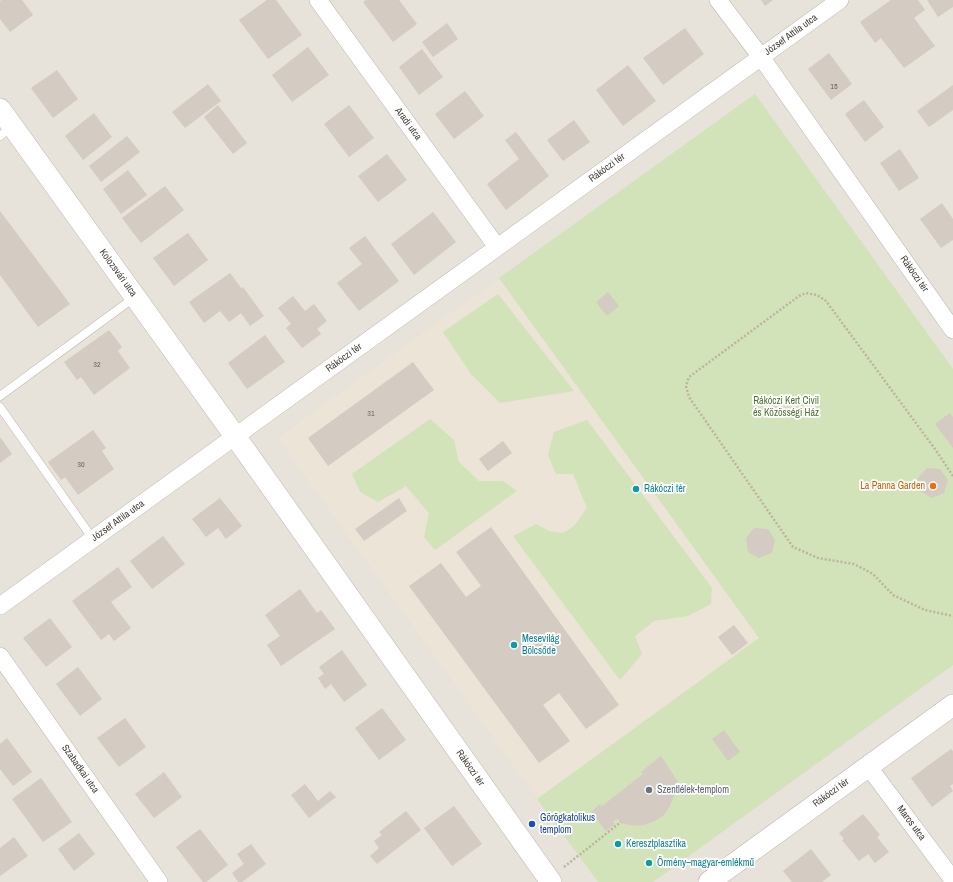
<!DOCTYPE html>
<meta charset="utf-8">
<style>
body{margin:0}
canvas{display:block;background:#f4f0eb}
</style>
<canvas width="953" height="882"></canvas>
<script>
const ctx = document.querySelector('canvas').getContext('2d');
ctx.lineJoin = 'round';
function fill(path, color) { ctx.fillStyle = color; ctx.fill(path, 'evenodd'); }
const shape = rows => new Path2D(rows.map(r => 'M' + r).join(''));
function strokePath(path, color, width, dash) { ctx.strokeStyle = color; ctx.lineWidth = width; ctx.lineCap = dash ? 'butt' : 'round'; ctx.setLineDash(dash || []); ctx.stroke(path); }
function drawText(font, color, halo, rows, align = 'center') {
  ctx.font = font + ' "Archivo Narrow",sans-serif'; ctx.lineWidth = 3.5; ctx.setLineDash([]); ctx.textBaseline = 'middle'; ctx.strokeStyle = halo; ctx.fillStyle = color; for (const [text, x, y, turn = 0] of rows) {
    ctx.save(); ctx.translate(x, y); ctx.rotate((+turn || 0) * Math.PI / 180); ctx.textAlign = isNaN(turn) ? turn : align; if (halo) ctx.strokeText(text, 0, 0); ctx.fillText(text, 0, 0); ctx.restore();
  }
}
const residential = shape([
 [0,0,953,0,953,882,0,882]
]);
const education = shape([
 [499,278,759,638,537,799,277,438]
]);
const green = shape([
 [755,94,953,369,953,665,653,882,598,882,537,799,759,638,499,278],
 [498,294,574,391,500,403,471,374,443,332],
 [430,419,454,440,459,462,479,481,503,481,517,491,435,550,424,537,429,513,406,486,378,502,360,492,352,474],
 [587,420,712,588,711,604,688,616,654,621,635,636,642,654,620,680,513,536,536,524,549,531,563,533,574,526,587,508,573,474,556,474,548,455,554,432]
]);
const building = shape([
 [2,0,22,0,33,15,10,32,0,19,0,1],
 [267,0,276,0,302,35,268,59,239,20],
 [366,0,399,0,417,24,393,42,363,2],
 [761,0,773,0,765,6],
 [891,0,918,0,925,10,914,18,935,46,904,68,881,38,875,43,860,22],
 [927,0,953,0,953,7,938,17],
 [447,23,458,39,433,57,422,42],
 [685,28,704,54,663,85,643,58],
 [308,47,329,75,292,102,272,75],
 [422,49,443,77,419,95,399,67],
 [829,53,852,84,831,100,808,69],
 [628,65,656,101,623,126,596,90],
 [57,70,78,99,53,118,31,88],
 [208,84,221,101,185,128,172,112],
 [953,85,953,110,929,127,917,111],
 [465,91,484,116,454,139,435,114],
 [864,100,884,127,865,142,845,114],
 [218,105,247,143,233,154,204,117],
 [349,105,374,138,349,157,324,124],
 [94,113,112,137,83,160,65,136],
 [574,120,590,142,563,161,547,140],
 [516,132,549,176,506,210,487,184,519,159,505,140],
 [127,136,140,152,101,182,89,166],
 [900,149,919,178,899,191,880,163],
 [387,154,407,180,378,202,358,176],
 [128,170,147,195,121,214,103,189],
 [165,186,184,210,141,243,122,218],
 [942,203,953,219,953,240,941,248,920,219],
 [0,211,70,304,38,327,0,275],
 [433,212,456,242,414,275,391,244],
 [188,233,208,260,174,286,153,258],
 [365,236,399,281,359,311,337,283,362,264,349,248],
 [230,273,242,289,243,287,264,316,250,326,241,313,229,322,220,311,204,323,189,302],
 [608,292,619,306,607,316,596,302],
 [293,296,305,311,314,304,327,321,317,329,321,334,302,348,286,328,291,324,278,308],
 [109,330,122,347,118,351,130,368,94,395,81,377,77,380,64,362],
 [265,335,285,362,247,389,228,363],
 [413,362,434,390,328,466,308,438],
 [950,413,953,417,953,448,935,424],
 [93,430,106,448,102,451,114,469,78,495,65,477,61,480,48,462],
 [0,437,12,454,0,463],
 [503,441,512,453,488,471,479,459],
 [927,468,940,469,948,480,944,493,932,498,920,491,918,478],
 [220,498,242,526,226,539,218,528,206,537,192,519],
 [399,498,407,511,364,541,355,529],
 [491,527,619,705,586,729,559,693,543,705,570,741,539,763,409,586,441,563,466,597,481,586,456,552],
 [754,528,768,529,775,540,772,553,759,558,748,552,746,538],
 [163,536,185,564,152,589,130,561],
 [118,567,132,587,111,602,131,628,114,641,109,634,101,640,72,601],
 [300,589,317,613,321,610,335,629,281,666,267,645,280,636,265,615],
 [50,618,72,647,46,667,23,638],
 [734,625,748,643,732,655,718,637],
 [342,650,367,685,344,702,331,684,325,689,318,678,324,674,319,667],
 [78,667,102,699,80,716,56,684],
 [382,708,406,740,379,760,355,728],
 [125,718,146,747,119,767,97,738],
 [724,730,740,752,728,761,712,739],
 [7,738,32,772,13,786,0,769,0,744],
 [951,749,953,751,953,784,950,786,953,791,932,807,911,778],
 [661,756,678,782,675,784,674,795,670,806,664,815,655,821,644,825,633,826,622,823,617,819,613,822,615,824,606,831,591,812,600,804,602,806,643,774,641,772],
 [164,772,182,797,154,818,135,794],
 [41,778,72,822,43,842,12,799],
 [305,784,318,801,330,791,336,797,309,818,291,795],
 [454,806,482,844,452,866,424,828],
 [406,811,421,830,377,864,370,856,379,848,374,841,382,835,379,832],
 [863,814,880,835,877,837,889,852,875,863,868,854,859,861,842,840,844,839,839,833],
 [200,829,228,865,206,882,203,882,176,847],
 [79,833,95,854,74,871,58,849],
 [14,837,28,856,0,876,0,848],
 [251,844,266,864,242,882,238,882,232,873,244,864,237,854],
 [811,849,831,875,822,882,792,882,783,871]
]);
const path = shape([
 [953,476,935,449,826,301,817,295,806,293,799,296,689,377,686,386,689,397,793,547,818,558,854,564,873,574,893,595,925,610,953,616],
 [564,867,621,822]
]);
const service = shape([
 [0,136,12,127],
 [0,396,135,297],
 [0,407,93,539]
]);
const minor = shape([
 [318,0,497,247],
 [718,0,761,57,953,330],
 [0,606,840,0],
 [0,656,159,882],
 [868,766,953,880]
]);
const tertiary = shape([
 [0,109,235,436,551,882],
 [709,882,953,705]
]);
const markers = [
 [933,486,4,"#e8710a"],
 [636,489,4,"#0f9aa8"],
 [514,645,4,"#0f9aa8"],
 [649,790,4,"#6b7280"],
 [532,824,4,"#1a4fb4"],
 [618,844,4,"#0f9aa8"],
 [649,863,4,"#0f9aa8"]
];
const numberNames = [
 ["15",834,87],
 ["32",97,365],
 ["31",371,414],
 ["30",81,465]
];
const streetNames = [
 ["József Attila utca",791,35,-36],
 ["Aradi utca",408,124,54],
 ["Rákóczi tér",607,168,-36],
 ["Kolozsvári utca",118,273,54],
 ["Rákóczi tér",914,274,55],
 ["Rákóczi tér",344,358,-36],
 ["József Attila utca",118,521,-36],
 ["Rákóczi tér",470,768,55],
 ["Szabadkai utca",80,769,55],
 ["Rákóczi tér",831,793,-36],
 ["Maros utca",911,823,53]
];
const parkNames = [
 ["Rákóczi Kert Civil",786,401],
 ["és Közösségi Ház",786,413]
];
const foodNames = [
 ["La Panna Garden",925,486]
];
const cultureNames = [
 ["Rákóczi tér",644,489],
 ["Mesevilág",522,639],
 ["Bölcsőde",522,651],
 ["Keresztplasztika",626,844],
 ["Örmény–magyar-emlékmű",657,863]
];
const worshipNames = [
 ["Szentlélek-templom",657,790]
];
const transitNames = [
 ["Görögkatolikus",540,818],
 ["templom",540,830]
];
fill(residential, '#e7e2da');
fill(education, '#ebe4d7');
fill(green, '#d3e3b9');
fill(building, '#d4cbc2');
strokePath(service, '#beb7ae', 9);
strokePath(minor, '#beb7ae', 18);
strokePath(tertiary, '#beb7ae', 22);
strokePath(path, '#beb2a1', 2.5, [2, 2]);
strokePath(service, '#fff', 8);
strokePath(minor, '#fff', 17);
strokePath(tertiary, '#fff', 21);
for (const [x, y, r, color] of markers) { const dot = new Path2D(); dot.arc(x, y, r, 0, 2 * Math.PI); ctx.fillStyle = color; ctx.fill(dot); strokePath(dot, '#fff', 1.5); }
drawText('8px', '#6a645c', null, numberNames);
drawText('10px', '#47413a', '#fff', streetNames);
drawText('10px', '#4f7233', '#fff', parkNames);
drawText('10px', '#c56008', '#fff', foodNames, 'right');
drawText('10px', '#0d838f', '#fff', cultureNames, 'left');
drawText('10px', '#5b616d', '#fff', worshipNames, 'left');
drawText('10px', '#164399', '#fff', transitNames, 'left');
</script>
